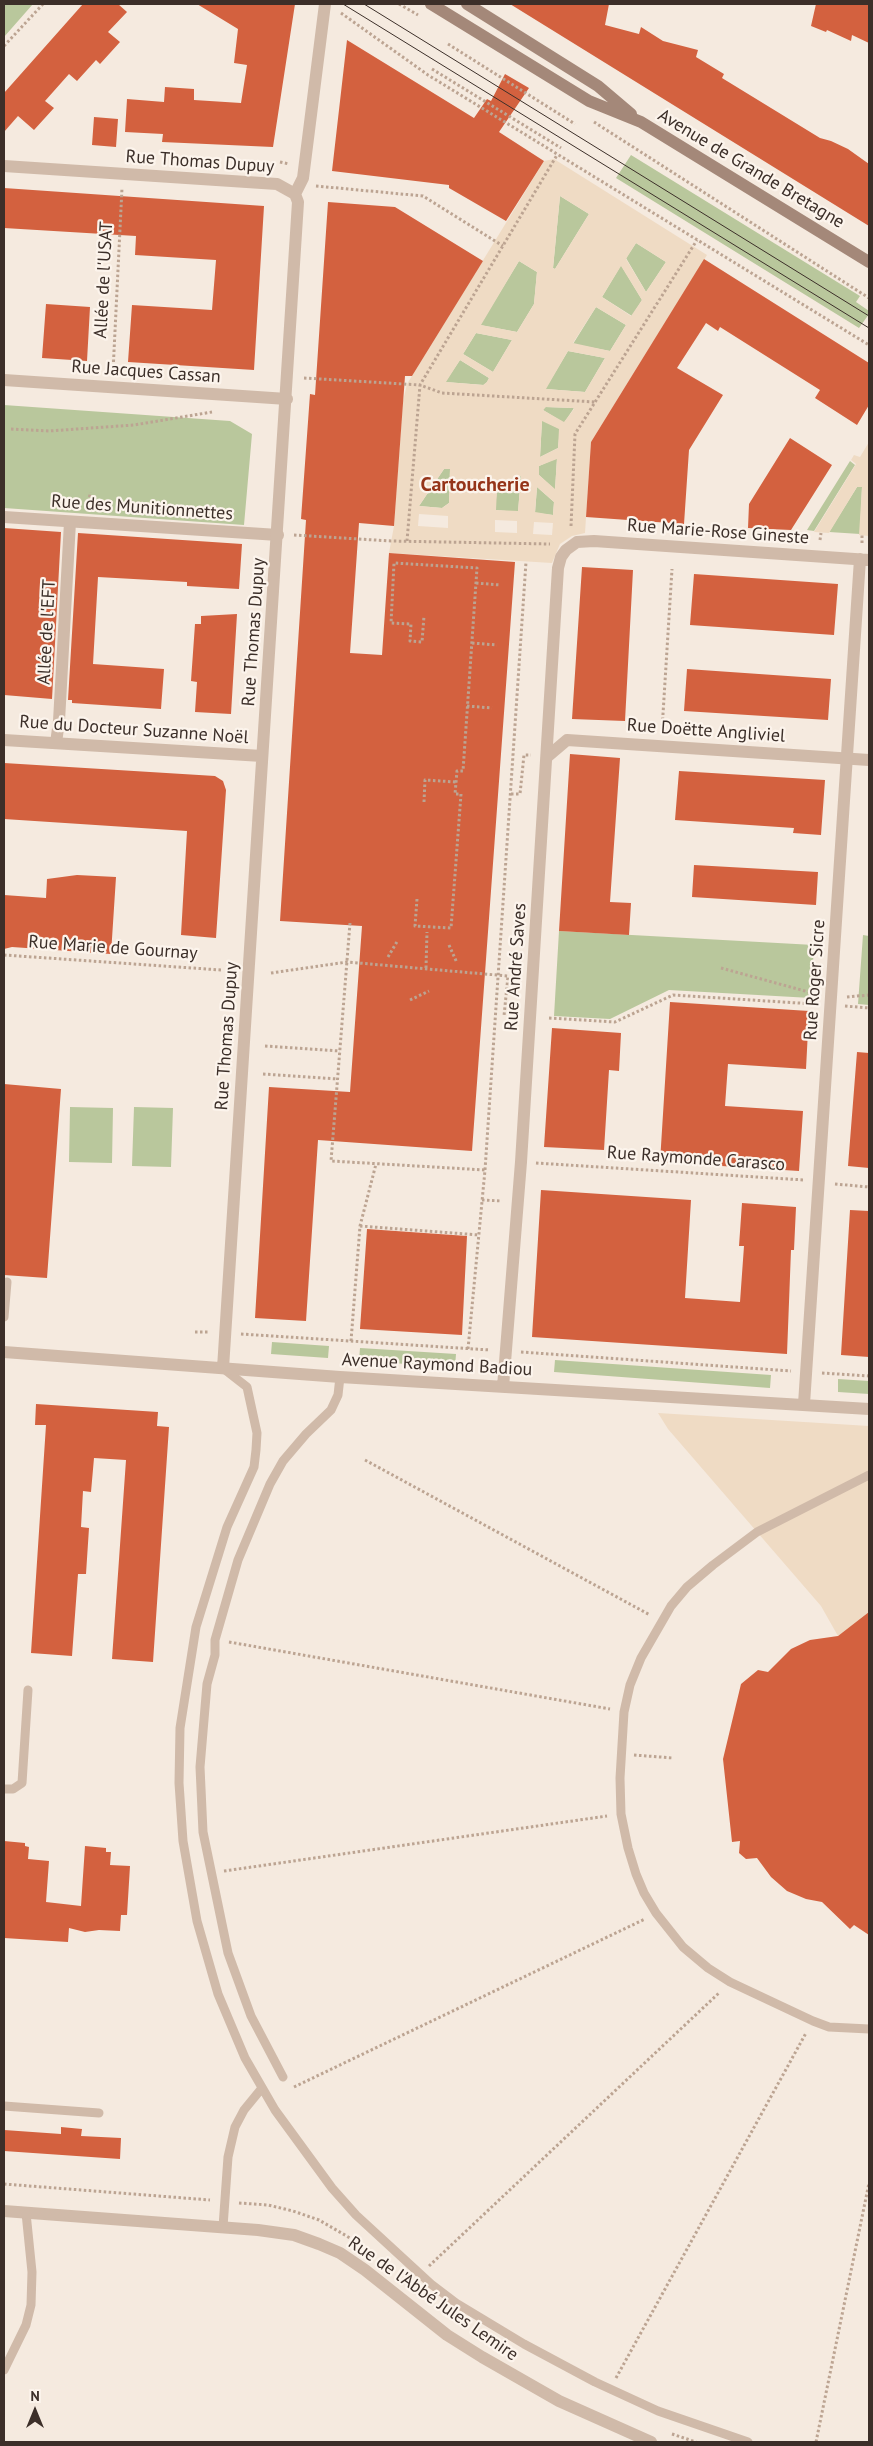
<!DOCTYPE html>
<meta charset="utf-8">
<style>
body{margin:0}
#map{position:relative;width:873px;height:2446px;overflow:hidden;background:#f5eadf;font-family:"PT Sans",sans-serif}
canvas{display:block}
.frame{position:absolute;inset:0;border:5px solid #3c2f29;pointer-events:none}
.north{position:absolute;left:10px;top:2386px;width:50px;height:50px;-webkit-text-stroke:4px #fcf4ec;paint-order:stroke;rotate:0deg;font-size:14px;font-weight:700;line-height:20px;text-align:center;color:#3c2f29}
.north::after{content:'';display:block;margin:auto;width:18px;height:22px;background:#3c2f29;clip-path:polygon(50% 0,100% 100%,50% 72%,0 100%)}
</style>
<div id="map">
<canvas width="873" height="2446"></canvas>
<div class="frame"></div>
<div class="north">N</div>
</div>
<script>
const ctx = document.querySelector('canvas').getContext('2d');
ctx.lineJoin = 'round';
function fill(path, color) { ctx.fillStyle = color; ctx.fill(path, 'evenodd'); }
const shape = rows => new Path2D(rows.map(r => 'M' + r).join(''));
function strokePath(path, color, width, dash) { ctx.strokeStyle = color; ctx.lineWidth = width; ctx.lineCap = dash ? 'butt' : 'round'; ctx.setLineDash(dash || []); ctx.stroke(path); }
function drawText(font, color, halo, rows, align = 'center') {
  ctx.font = font + ' "PT Sans",sans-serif'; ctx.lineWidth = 4.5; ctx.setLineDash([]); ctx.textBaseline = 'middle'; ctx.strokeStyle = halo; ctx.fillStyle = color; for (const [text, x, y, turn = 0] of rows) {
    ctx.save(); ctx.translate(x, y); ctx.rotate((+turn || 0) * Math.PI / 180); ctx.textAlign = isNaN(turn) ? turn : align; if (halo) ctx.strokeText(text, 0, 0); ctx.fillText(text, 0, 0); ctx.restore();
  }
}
const green = shape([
 [4,4,33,4,4,37],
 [631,155,860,296,856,302,869,311,869,314,859,328,616,178],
 [560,196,589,214,555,269,553,268],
 [636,243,666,262,646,292,626,258],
 [519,261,537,272,534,304,517,332,480,325],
 [621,265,642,300,632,316,602,297],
 [596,307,626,325,610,351,573,344],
 [476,333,512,340,493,372,463,354],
 [568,351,605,358,585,392,545,389],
 [460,360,489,378,487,382,484,385,445,382],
 [4,405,230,421,252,434,244,525,4,508],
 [545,407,574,408,564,423,543,410],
 [542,420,560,429,558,448,540,457],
 [557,458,555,490,539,475,539,466],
 [850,461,855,465,814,531,807,530],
 [444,469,450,469,449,503,442,508,419,506],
 [521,476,518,512,495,510,497,489],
 [537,487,554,502,553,515,535,513],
 [857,487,862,487,860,534,829,532],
 [559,931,814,945,811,998,669,990,610,1019,554,1016],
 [863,935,869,936,869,1005,858,1004],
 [70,1107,113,1108,112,1163,69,1162],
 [134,1107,173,1108,171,1167,132,1166],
 [272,1342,329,1346,328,1358,271,1354],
 [360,1348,456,1354,455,1367,359,1361],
 [555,1360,771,1375,770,1388,554,1372],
 [838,1379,869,1381,869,1394,838,1392]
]);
const plaza = shape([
 [554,159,707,255,591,442,585,533,572,536,560,544,552,563,389,553,394,526,403,401,407,384,544,161],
 [560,196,589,214,555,269,553,268],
 [636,243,666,262,646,292,626,259],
 [519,261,537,272,534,304,517,332,481,325],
 [621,266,642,300,631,316,602,297],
 [596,307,626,325,610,351,573,343],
 [476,333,512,340,493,372,463,354],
 [568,351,605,358,585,392,546,389],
 [460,360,489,378,487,382,483,385,446,382],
 [546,407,573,408,574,409,564,422,543,410],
 [542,421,559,429,558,448,540,457],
 [557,459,555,489,539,475,539,466],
 [444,469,450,469,449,503,442,508,419,506],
 [521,476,518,511,496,510,497,489],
 [537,487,554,502,553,515,535,512],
 [419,514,448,516,448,528,418,526],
 [495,520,517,521,517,533,495,532],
 [534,522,553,523,552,535,533,534],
 [869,442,869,536,859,535,862,487,857,487,829,533,814,532,856,464,851,460,854,455,860,457],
 [658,1413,869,1426,869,1614,838,1636,821,1606,668,1429]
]);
const building = shape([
 [83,4,118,4,127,12,108,32,120,42,100,64,96,60,77,81,69,74,45,101,54,108,34,130,18,116,4,132,4,93],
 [197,4,295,4,273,147,162,142,163,134,125,132,127,99,164,102,165,87,194,89,194,100,241,103,247,65,234,63,238,29],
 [510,4,609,4,605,25,639,34,641,27,663,41,698,50,696,57,724,74,722,78,820,138,831,141,848,149,869,164,869,226],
 [816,4,869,4,869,43,852,35,851,41,827,30,826,32,811,26],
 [347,40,474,118,487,99,491,101,505,74,529,88,499,132,544,161,506,221,449,188,449,185,332,171],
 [94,117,118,119,116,147,92,145],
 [4,188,264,206,254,370,128,362,132,305,212,310,216,260,135,255,136,236,4,228],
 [328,202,395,207,483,261,412,376,405,376,394,526,359,523,350,653,382,655,389,553,515,562,472,1151,318,1140,306,1321,255,1318,269,1087,350,1092,362,926,280,921,306,520,301,519,310,394,315,395],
 [704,259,869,363,869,405,857,425,815,398,820,390,720,327,718,331,706,323,677,368,723,395,689,450,684,524,586,517,591,442],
 [46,304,90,307,87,361,42,358],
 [790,438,832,465,791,530,748,528,749,504],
 [4,528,61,532,52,699,4,695],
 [78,533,242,544,239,589,187,586,187,582,98,577,93,664,164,669,161,709,72,703,72,700,68,700],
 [582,567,633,570,625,721,572,719],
 [694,574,838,584,834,635,690,625],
 [237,614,231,714,195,712,197,682,191,681,195,624,201,624,201,616],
 [687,669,831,679,828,720,684,711],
 [570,754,620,758,610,902,631,903,629,935,559,931],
 [4,763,215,776,223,781,226,790,216,938,181,935,187,831,4,819],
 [679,771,825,780,821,835,793,833,794,828,675,820],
 [694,865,818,872,816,905,692,897],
 [77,875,116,877,111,954,12,947,4,949,4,895,46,898,47,879],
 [670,1002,809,1011,806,1069,728,1064,725,1106,803,1111,799,1171,660,1162],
 [552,1028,621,1033,619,1071,609,1070,604,1150,544,1147],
 [857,1052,869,1053,869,1168,848,1166],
 [4,1084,61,1089,47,1278,4,1275],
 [541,1190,691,1200,685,1298,740,1302,744,1246,739,1246,742,1203,796,1207,794,1250,791,1250,787,1354,532,1337],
 [850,1210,869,1211,869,1357,841,1355],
 [367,1229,467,1236,462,1335,360,1329],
 [36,1404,158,1412,157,1426,169,1427,153,1662,112,1659,126,1460,94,1458,91,1492,83,1491,81,1527,89,1528,86,1574,78,1574,72,1656,31,1653,46,1425,35,1425],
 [869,1612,869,1935,854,1925,850,1929,822,1902,806,1899,787,1891,771,1877,757,1858,746,1859,739,1853,740,1841,732,1842,723,1759,741,1684,758,1670,768,1672,791,1649,810,1640,838,1636],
 [4,1841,25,1843,25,1846,29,1847,28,1859,49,1861,46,1902,81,1906,85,1846,106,1848,106,1852,111,1852,110,1865,130,1866,127,1915,121,1915,120,1931,99,1930,85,1932,69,1928,68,1942,4,1938],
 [61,2127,82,2129,81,2136,121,2138,120,2159,4,2151,4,2130,61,2134]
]);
const path = shape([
 [399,4,418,15],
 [341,13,428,75,869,345],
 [448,44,575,124],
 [4,46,43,4],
 [432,69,561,148],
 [594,122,869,298],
 [280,162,289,164],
 [316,186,423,196,503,246],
 [113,372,122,188],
 [304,378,420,385,557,155],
 [11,429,49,431,134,425,212,412],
 [53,505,54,490],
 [89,507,90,492],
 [571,526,575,434,697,240],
 [294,535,391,541,550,544],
 [820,540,821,533],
 [407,541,420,385,442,393,595,402],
 [862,543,862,535],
 [476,583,500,585],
 [472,643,497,645],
 [467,706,492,708],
 [662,730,672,569],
 [511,794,520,794,524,755,531,755],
 [424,802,425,780,456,782],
 [417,899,415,926,451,928,461,794,455,794,457,771,463,771,477,568,394,563,391,623,411,624,410,641,422,642,424,616],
 [350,923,331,1161,485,1170],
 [449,945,457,963],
 [4,955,221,970],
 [388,957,398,940],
 [426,968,427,932],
 [721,968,816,994],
 [271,973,347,962,508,976,504,1016],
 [847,997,869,995],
 [410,1000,429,991],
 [845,1006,869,1008],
 [549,1018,615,1022,673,995,814,1004],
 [265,1046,340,1051],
 [263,1074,338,1079],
 [536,1163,804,1180],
 [835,1184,869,1187],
 [482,1200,502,1201],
 [360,1226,479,1235],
 [195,1332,210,1332],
 [241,1334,490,1350],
 [351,1341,360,1226,376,1164],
 [468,1349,485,1170,526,562],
 [521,1352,791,1371],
 [822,1373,869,1376],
 [365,1460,650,1615],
 [229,1642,610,1709],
 [634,1755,673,1758],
 [224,1871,607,1816],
 [294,2087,645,1919],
 [4,2184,210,2200],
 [239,2203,268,2205,293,2211,319,2220,350,2238],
 [429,2266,720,1992],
 [616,2378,806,2033],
 [672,2434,696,2442],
 [816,2442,869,2183]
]);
const service = shape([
 [4,1317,7,1282],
 [224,1369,247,1387,257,1433,256,1450,254,1467,227,1527,196,1627,180,1728,179,1783,183,1841,197,1921,218,1994,245,2058,275,2110,332,2188,356,2215,431,2284,456,2303,524,2344,595,2382,658,2411,748,2442],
 [869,1475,757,1532,713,1565,687,1587,671,1606,641,1658,630,1685,624,1712,620,1778,621,1814,628,1848,636,1874,644,1893,656,1913,683,1947,708,1968,730,1982,813,2021,829,2027,869,2029],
 [4,1789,13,1789,22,1783,28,1690],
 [283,2077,251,2016,228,1953,203,1832,200,1767,207,1684,215,1655,215,1640,238,1560,270,1484,283,1461,306,1434,331,1410,338,1395,340,1377],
 [4,2106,99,2113],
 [223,2227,228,2157,235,2127,244,2110,262,2088],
 [4,2370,26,2325,31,2305,32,2272,26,2213]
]);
const pedestrian = shape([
 [4,517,278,535],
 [56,743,59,721,70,522],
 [547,757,567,740,869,760]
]);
const minor = shape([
 [4,166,277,184,295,194,298,202,223,1368],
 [295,194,303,178,325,4],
 [4,380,287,399],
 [4,740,262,756],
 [4,1352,340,1377,869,1409],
 [503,1387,521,1162,558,568,561,557,566,550,577,542,594,541,869,560],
 [804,1404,860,559],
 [4,2211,258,2230,294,2235,319,2244,340,2253,365,2270,447,2335,482,2357,559,2401,651,2442]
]);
const secondary = shape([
 [431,4,589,101,641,122,869,262],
 [467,4,598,86,631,114]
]);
const tram = shape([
 [343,4,869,328],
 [364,4,869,316]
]);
const streetNames = [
 ["Rue Thomas Dupuy",200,162,4],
 ["Avenue de Grande Bretagne",751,169,31],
 ["Allée de l'USAT",104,280,-87],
 ["Rue Jacques Cassan",146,372,4],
 ["Rue des Munitionnettes",142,508,4],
 ["Rue Marie-Rose Gineste",718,532,4],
 ["Allée de l'EFT",47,632,-87],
 ["Rue Thomas Dupuy",254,632,-86],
 ["Rue du Docteur Suzanne Noël",134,730,4],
 ["Rue Doëtte Angliviel",706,731,4],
 ["Rue Marie de Gournay",113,948,4],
 ["Rue André Saves",516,967,-86],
 ["Rue Roger Sicre",815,980,-86],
 ["Rue Thomas Dupuy",227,1036,-86],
 ["Rue Raymonde Carasco",696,1159,4],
 ["Avenue Raymond Badiou",437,1365,3],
 ["Rue de l'Abbé Jules Lemire",433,2299,35]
];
const quarterNames = [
 ["Cartoucherie",475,485]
];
fill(green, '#b9c79c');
fill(plaza, '#efdbc4');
fill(building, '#d3613f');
strokePath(path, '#bca492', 3, [2.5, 2.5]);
strokePath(service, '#d0baa9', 9);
strokePath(pedestrian, '#d0baa9', 12);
strokePath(minor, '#d0baa9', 12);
strokePath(secondary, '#a48879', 12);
strokePath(tram, '#3c2f29', 1);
drawText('18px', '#3c2f29', '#fcf4ec', streetNames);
drawText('bold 20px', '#953419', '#fcf4ec', quarterNames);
</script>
